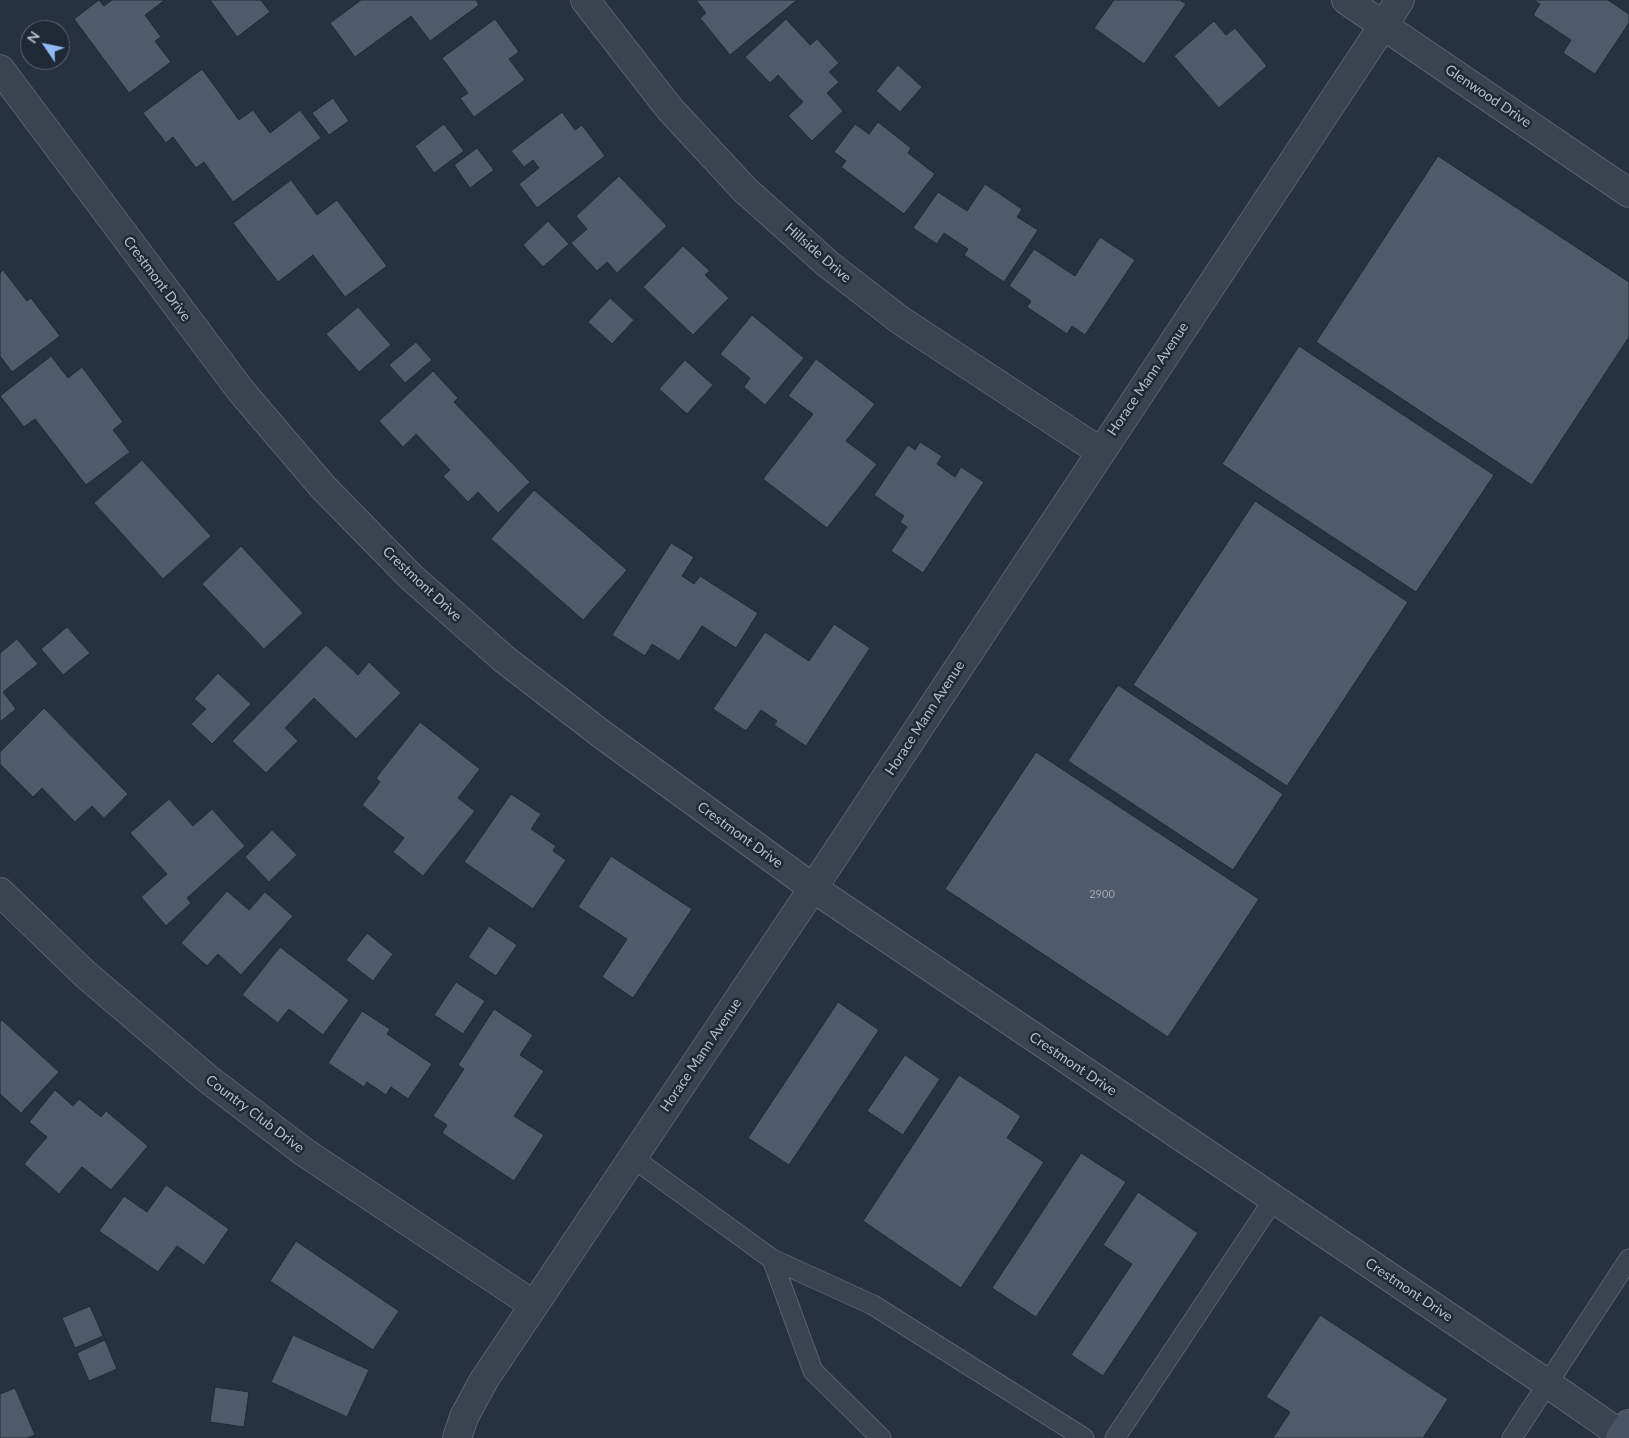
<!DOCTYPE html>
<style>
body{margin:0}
#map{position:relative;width:1629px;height:1438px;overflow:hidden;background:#263240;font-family:Lato,sans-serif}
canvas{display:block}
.north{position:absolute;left:20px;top:20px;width:50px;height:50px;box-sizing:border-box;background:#1f2935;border:1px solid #5c6571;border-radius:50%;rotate:304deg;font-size:14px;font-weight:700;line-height:20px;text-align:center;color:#b7bfca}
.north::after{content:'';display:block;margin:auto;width:18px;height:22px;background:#90baf6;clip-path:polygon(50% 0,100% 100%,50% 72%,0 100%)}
</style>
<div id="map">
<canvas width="1629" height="1438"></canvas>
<div class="north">N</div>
</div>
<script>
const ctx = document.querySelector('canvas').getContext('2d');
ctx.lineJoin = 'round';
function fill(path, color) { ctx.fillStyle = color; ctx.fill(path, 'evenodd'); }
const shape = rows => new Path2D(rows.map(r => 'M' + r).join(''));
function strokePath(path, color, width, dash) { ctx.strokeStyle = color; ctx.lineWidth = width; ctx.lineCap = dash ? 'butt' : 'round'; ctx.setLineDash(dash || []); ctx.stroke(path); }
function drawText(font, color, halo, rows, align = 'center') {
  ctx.font = font + ' Lato,sans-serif'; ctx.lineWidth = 5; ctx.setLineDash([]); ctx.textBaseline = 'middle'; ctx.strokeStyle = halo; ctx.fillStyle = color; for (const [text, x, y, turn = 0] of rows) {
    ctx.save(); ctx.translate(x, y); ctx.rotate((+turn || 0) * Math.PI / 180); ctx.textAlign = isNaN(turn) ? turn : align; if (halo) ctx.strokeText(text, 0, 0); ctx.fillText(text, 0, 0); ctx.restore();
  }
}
const building = shape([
 [99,0,104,6,112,0,165,0,145,15,161,37,155,41,171,62,129,93,74,19,99,0],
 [210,0,261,0,270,12,237,37,210,0],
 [361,0,476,0,479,5,430,41,411,16,355,57,330,23,361,0],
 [696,0,797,0,730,55,700,18,706,13,696,0],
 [1114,0,1180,0,1186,4,1144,64,1094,28,1114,0],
 [1534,0,1608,0,1629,14,1629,23,1595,74,1563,53,1571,40,1533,15,1540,4,1534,0],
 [495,19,519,52,509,59,525,80,474,117,460,98,468,93,442,58,495,19],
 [786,19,810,45,817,39,839,63,829,72,839,82,827,93,843,111,812,141,788,116,803,102,778,75,770,83,745,57,786,19],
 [1214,21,1226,35,1235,28,1267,66,1219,108,1174,56,1214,21],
 [898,65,922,87,900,112,876,91,898,65],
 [202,69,239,120,253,110,270,133,300,110,321,138,233,202,204,162,196,168,173,137,166,143,143,113,202,69],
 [333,98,349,121,329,135,312,113,333,98],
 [562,112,575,130,582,125,605,156,537,208,519,184,539,168,533,160,524,167,511,151,562,112],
 [878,122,911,148,908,153,935,174,904,214,841,167,846,161,834,152,855,124,869,134,878,122],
 [444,124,464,151,434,173,415,146,444,124],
 [477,148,494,170,470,188,454,165,477,148],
 [1438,156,1629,282,1629,337,1532,485,1316,342,1438,156],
 [619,176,667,226,617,273,607,262,597,271,571,243,587,229,576,216,619,176],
 [291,180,317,215,337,200,387,266,345,297,313,255,278,282,233,223,291,180],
 [985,184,1022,209,1017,217,1038,230,1004,282,964,255,968,249,944,233,937,244,913,228,938,192,967,211,985,184],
 [548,221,569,244,543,267,523,245,548,221],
 [1100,237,1135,260,1085,335,1072,326,1067,334,1027,307,1031,301,1009,286,1034,249,1075,276,1100,237],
 [683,246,710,271,705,275,729,298,693,335,643,287,683,246],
 [3,270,27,301,31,298,60,336,12,372,0,356,0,273,3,270],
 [610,298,634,320,612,344,588,322,610,298],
 [358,307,391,345,359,372,326,334,358,307],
 [752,315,804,358,765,405,744,387,750,378,720,354,752,315],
 [416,342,432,360,405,383,389,365,416,342],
 [1299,346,1494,475,1416,592,1222,464,1299,346],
 [51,356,68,378,82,367,123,422,113,430,130,452,86,485,35,419,24,427,0,396,51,356],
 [816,359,875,404,846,441,877,464,827,528,763,479,813,414,788,396,816,359],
 [685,360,713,385,687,414,659,389,685,360],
 [433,371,458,398,454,402,530,482,498,513,478,492,468,502,443,476,450,470,416,434,403,447,379,421,433,371],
 [920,442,942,456,937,464,955,477,961,467,984,482,923,573,891,551,907,527,900,522,904,516,874,495,908,445,915,450,920,442],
 [142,460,211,536,163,579,94,503,142,460],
 [534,490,627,570,583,620,491,539,534,490],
 [1255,501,1408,602,1287,786,1133,685,1255,501],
 [671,543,694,557,682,576,694,584,700,576,758,613,736,648,702,626,679,661,652,644,645,656,612,635,671,543],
 [241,546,303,613,264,649,202,584,241,546],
 [834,624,870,648,806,746,774,725,777,721,761,710,746,731,713,709,765,632,809,661,834,624],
 [67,627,90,653,63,675,41,649,67,627],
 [17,639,38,664,3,692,16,709,0,722,0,653,17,639],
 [326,645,358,675,369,662,401,693,356,739,314,698,285,728,298,741,266,773,232,741,326,645],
 [218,673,251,704,212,744,191,724,206,709,194,699,218,673],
 [1118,685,1283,794,1233,870,1068,761,1118,685],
 [44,708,128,794,104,818,92,806,75,822,42,788,33,797,0,764,0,752,44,708],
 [420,722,480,769,458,798,475,811,423,876,393,852,404,838,362,805,380,782,376,778,420,722],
 [1036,752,1259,899,1168,1037,945,889,1036,752],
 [511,794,541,814,531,829,556,846,553,851,566,860,533,909,464,862,511,794],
 [169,799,193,826,212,809,245,846,187,898,191,903,166,926,141,897,167,874,130,833,169,799],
 [272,830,297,855,269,882,245,857,272,830],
 [611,856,692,909,633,998,602,977,627,939,578,907,611,856],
 [227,891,249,910,265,892,293,916,241,975,218,954,207,966,181,943,227,891],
 [489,926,517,945,496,976,468,957,489,926],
 [367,933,393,954,373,981,346,960,367,933],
 [280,947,349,1000,323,1035,289,1009,278,1023,242,995,280,947],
 [456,982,485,1001,463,1034,434,1015,456,982],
 [838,1002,879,1030,789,1165,748,1138,838,1002],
 [494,1009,533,1035,520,1055,544,1071,514,1116,544,1135,514,1181,442,1133,447,1125,433,1116,464,1069,458,1065,494,1009],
 [362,1011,390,1029,387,1034,432,1064,408,1099,391,1087,386,1095,367,1082,364,1087,328,1063,362,1011],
 [2,1020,59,1072,21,1113,0,1094,0,1022,2,1020],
 [905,1055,940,1079,903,1135,867,1111,905,1055],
 [959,1075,1021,1116,1007,1138,1044,1162,961,1288,863,1221,959,1075],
 [55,1090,73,1106,79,1099,101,1117,106,1111,148,1146,111,1190,82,1167,59,1194,24,1164,47,1137,29,1122,55,1090],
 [1081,1153,1126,1182,1036,1317,992,1288,1081,1153],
 [166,1185,229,1229,204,1265,177,1246,158,1272,99,1231,124,1196,147,1212,166,1185],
 [1138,1192,1198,1233,1103,1376,1071,1355,1132,1264,1103,1245,1138,1192],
 [296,1241,399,1311,373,1350,270,1281,296,1241],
 [90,1306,103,1336,75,1348,62,1318,90,1306],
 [1320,1315,1448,1399,1423,1438,1273,1438,1290,1412,1266,1397,1320,1315],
 [293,1335,369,1370,347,1417,271,1382,293,1335],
 [105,1340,117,1369,89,1381,77,1353,105,1340],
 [215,1387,249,1392,244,1427,210,1422,215,1387],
 [15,1388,35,1435,27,1438,0,1438,0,1394,15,1388]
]);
const service = shape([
 [633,1158,772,1259,873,1305,1084,1438],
 [772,1259,813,1371,881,1438],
 [1115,1438,1274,1199],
 [1512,1438,1629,1259]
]);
const minor = shape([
 [585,0,669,108,745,190,829,265,900,320,1101,452],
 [1346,0,1629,193],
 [0,69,241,391,322,486,410,576,504,659,604,736,813,888,1548,1384,1626,1438],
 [0,892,85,974,208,1079,304,1152,534,1305],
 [457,1438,464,1417,484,1380,813,888,1400,0]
]);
const secondary = shape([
 [1620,1438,1629,1424]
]);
const numberNames = [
 ["2900",1102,894]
];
const streetNames = [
 ["Glenwood Drive",1488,96,34],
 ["Hillside Drive",818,253,41],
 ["Crestmont Drive",157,279,53],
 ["Horace Mann Avenue",1148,379,-56],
 ["Crestmont Drive",422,584,43],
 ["Horace Mann Avenue",925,718,-57],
 ["Crestmont Drive",740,835,36],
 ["Horace Mann Avenue",701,1055,-56],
 ["Crestmont Drive",1073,1064,34],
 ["Country Club Drive",255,1114,37],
 ["Crestmont Drive",1409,1290,34]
];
fill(building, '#4f5b6b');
strokePath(building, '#212b37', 1);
strokePath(service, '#58626d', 21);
strokePath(minor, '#58626d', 30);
strokePath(secondary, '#58626d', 30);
strokePath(service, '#3a4450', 19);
strokePath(minor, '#3a4450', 28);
strokePath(secondary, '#485363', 28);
drawText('11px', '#9da6b2', null, numberNames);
drawText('14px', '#b7bfca', '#1f2935', streetNames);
</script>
